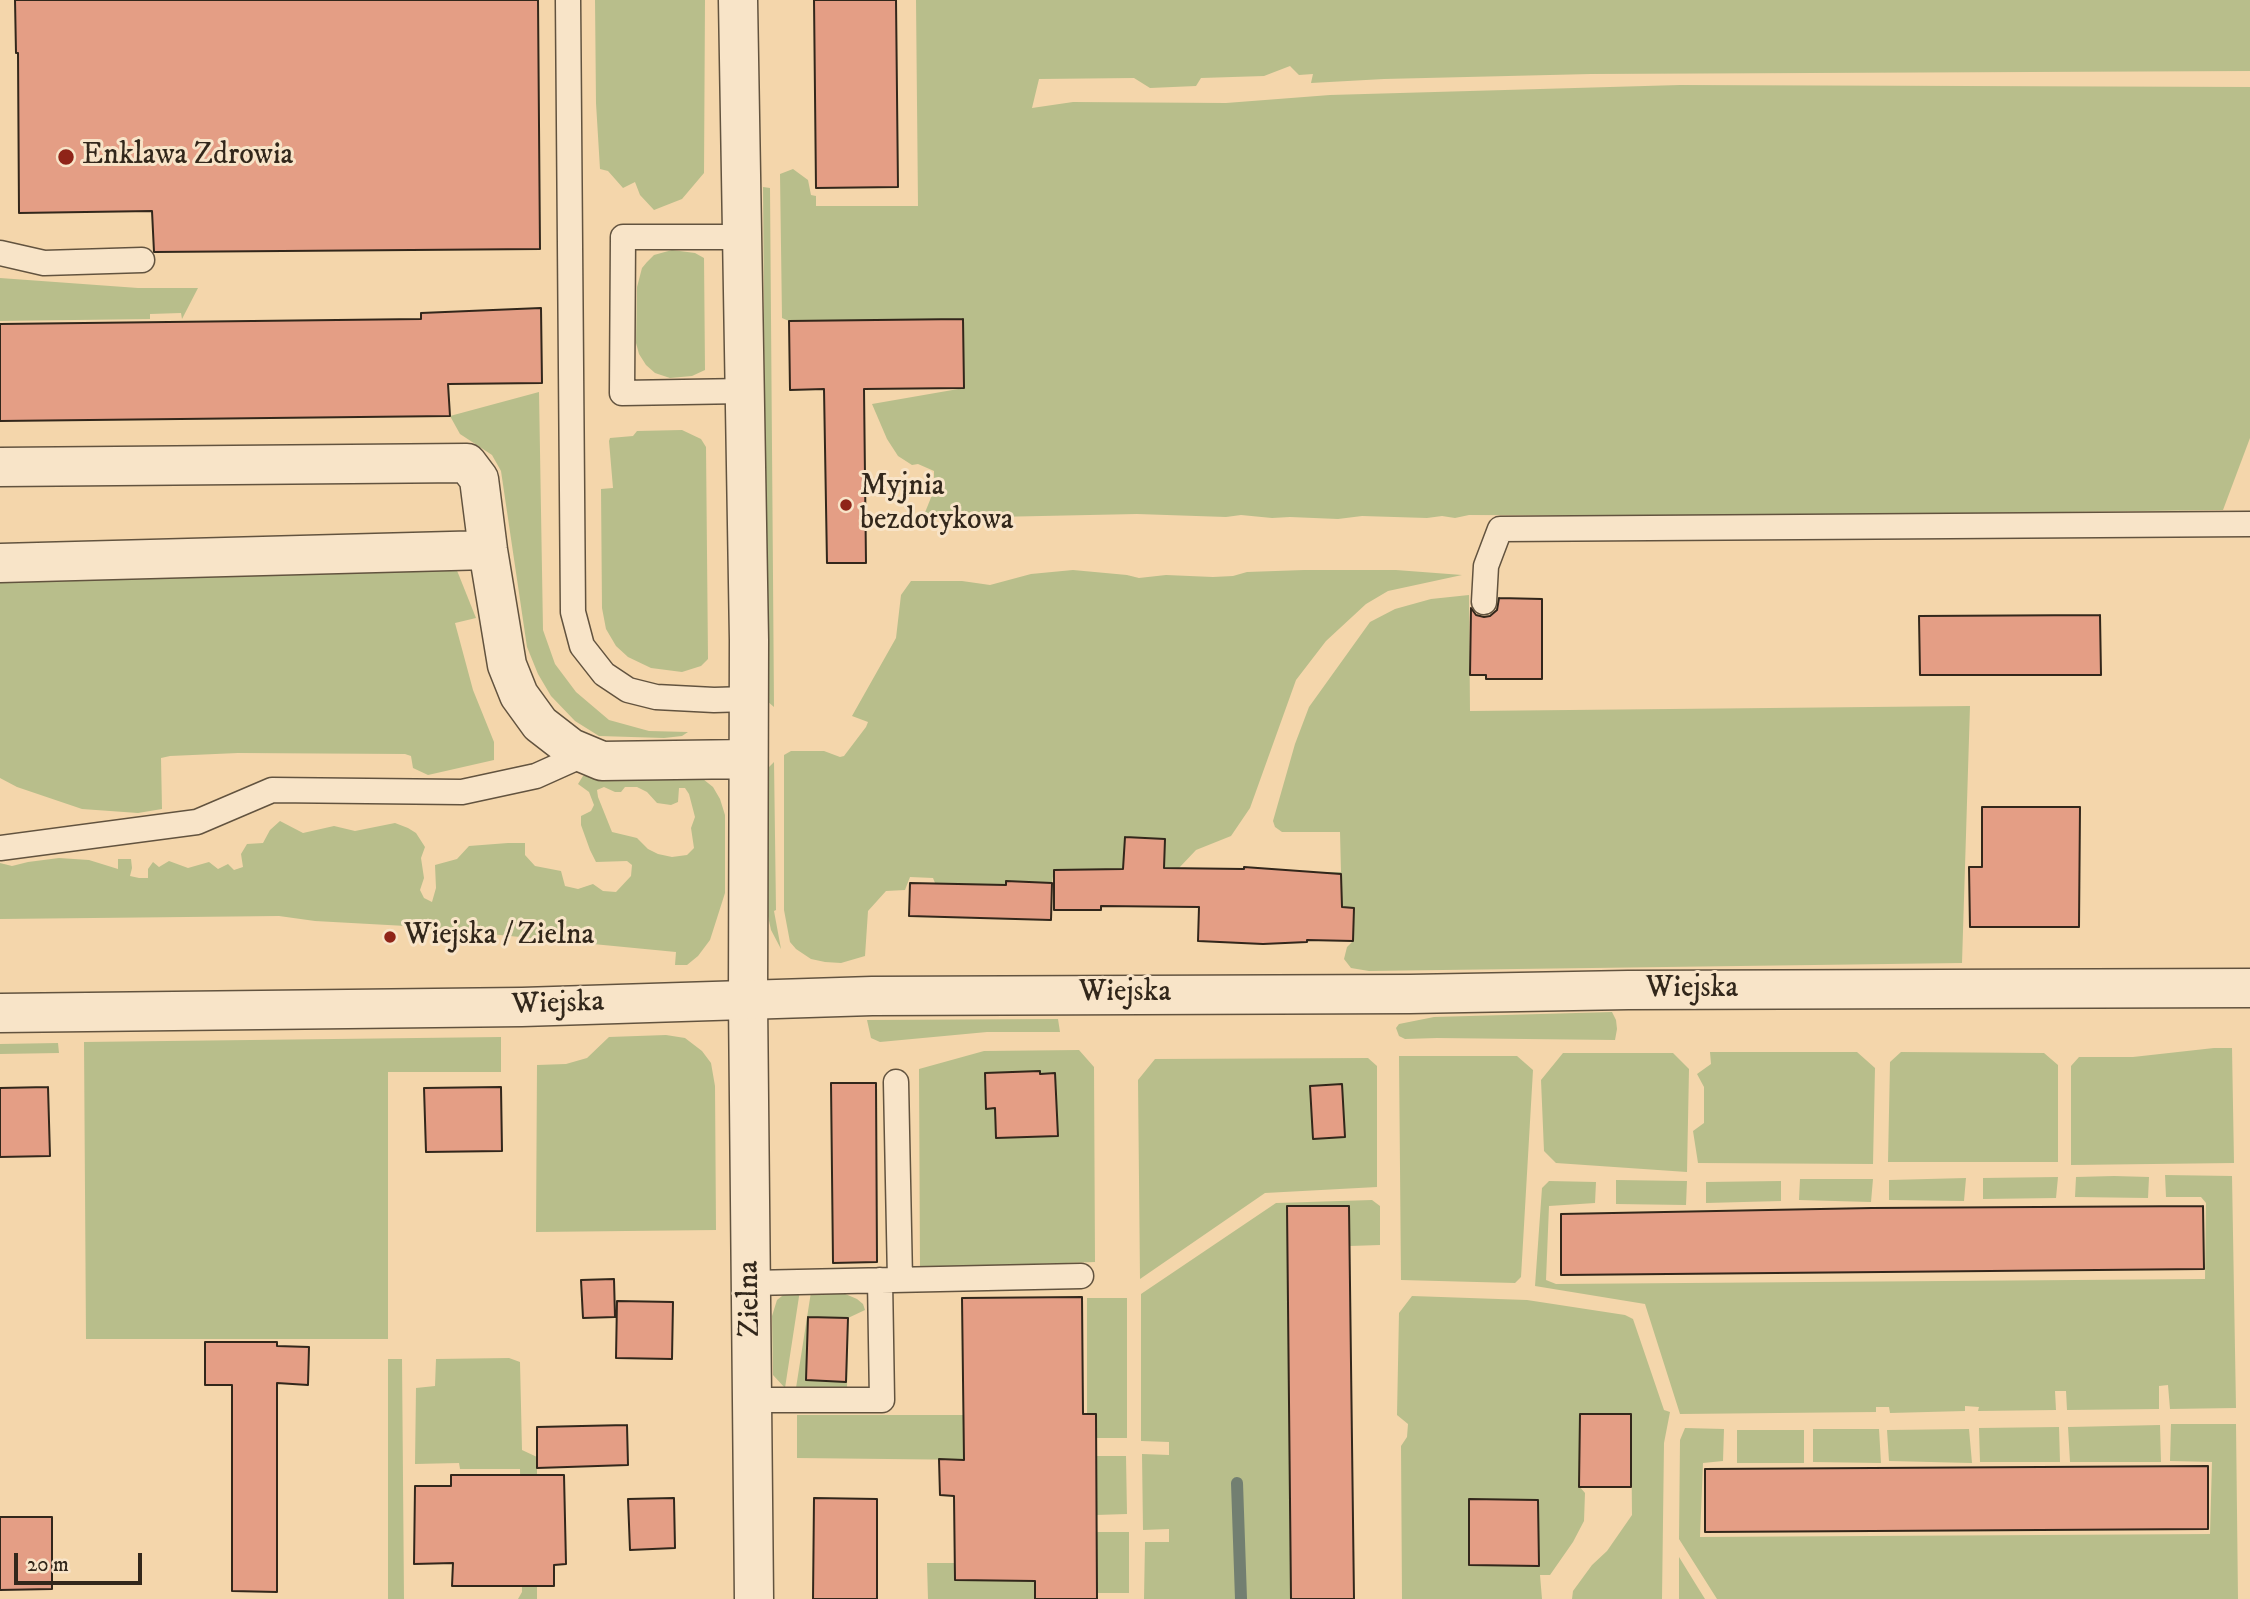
<!DOCTYPE html>
<style>
body{margin:0}
#map{position:relative;width:2250px;height:1599px;overflow:hidden;background:#f4d6ab;font-family:"IM FELL DW Pica",serif}
canvas{display:block}
.scale{position:absolute;left:14px;top:1553px;width:128px;height:32px;box-sizing:border-box;border:4px solid #32271b;border-top:0;padding-left:9px;font-size:21px;line-height:24px;white-space:nowrap;color:#32271b;-webkit-text-stroke:5px #f8e4c8;paint-order:stroke}
</style>
<div id="map">
<canvas width="2250" height="1599"></canvas>
<div class="scale">20 m</div>
</div>
<script>
const ctx = document.querySelector('canvas').getContext('2d');
ctx.lineJoin = 'round';
function fill(path, color) { ctx.fillStyle = color; ctx.fill(path, 'evenodd'); }
const shape = rows => new Path2D(rows.map(r => 'M' + r).join(''));
function strokePath(path, color, width, dash) { ctx.strokeStyle = color; ctx.lineWidth = width; ctx.lineCap = dash ? 'butt' : 'round'; ctx.setLineDash(dash || []); ctx.stroke(path); }
function drawText(font, color, halo, rows, align = 'center') {
  ctx.font = font + ' "IM FELL DW Pica",serif'; ctx.lineWidth = 6; ctx.setLineDash([]); ctx.textBaseline = 'middle'; ctx.strokeStyle = halo; ctx.fillStyle = color; for (const [text, x, y, turn = 0] of rows) {
    ctx.save(); ctx.translate(x, y); ctx.rotate((+turn || 0) * Math.PI / 180); ctx.textAlign = isNaN(turn) ? turn : align; if (halo) ctx.strokeText(text, 0, 0); ctx.fillText(text, 0, 0); ctx.restore();
  }
}
const green = shape([
 [595,0,705,0,704,173,682,199,654,210,640,195,635,182,623,188,608,171,600,169,596,103],
 [916,0,2250,0,2250,71,1591,74,1384,79,1311,83,1313,74,1299,75,1290,66,1264,76,1201,78,1196,86,1150,88,1134,78,1039,79,1032,108,1073,102,1226,103,1330,95,1680,85,2250,87,2250,438,2223,510,1749,516,1469,515,1455,518,1442,516,1427,518,1362,516,1338,519,1290,517,1272,518,1241,515,1226,517,1137,514,946,518,924,515,934,490,934,471,918,464,912,465,898,456,887,439,872,404,964,388,963,319,789,321,782,318,780,174,793,169,808,180,811,195,816,196,816,206,918,206],
 [763,187,770,188,774,707,767,701],
 [672,250,695,253,704,258,705,370,692,376,670,378,655,373,646,365,639,354,636,343,637,287,642,268,647,262,654,255],
 [0,278,138,288,198,288,182,319,181,313,150,314,150,319,0,321],
 [539,392,543,630,555,664,576,692,609,720,649,731,688,732,682,736,664,738,599,736,575,721,551,696,538,674,527,647,501,471,492,455,460,434,450,416],
 [682,430,701,439,706,447,708,659,701,666,682,672,651,668,628,657,616,646,606,629,602,608,601,489,613,488,609,441,610,438,633,436,637,431],
 [456,568,476,618,455,623,473,690,494,742,494,760,428,775,413,768,411,756,405,754,238,753,170,756,161,758,162,809,138,813,82,809,17,787,0,778,0,573],
 [1073,570,1127,575,1139,578,1166,575,1213,577,1233,576,1247,572,1304,570,1396,570,1462,575,1388,591,1366,604,1326,641,1296,680,1250,808,1231,836,1196,850,1179,868,1054,870,1052,883,1007,881,1004,885,935,883,933,878,910,877,905,890,886,891,868,911,865,956,841,963,825,962,811,959,796,949,790,942,784,910,784,755,791,751,824,751,840,757,844,756,866,727,868,722,852,716,896,638,901,595,911,581,962,581,990,585,1031,574],
 [1469,595,1470,711,1970,706,1962,963,1369,971,1351,968,1344,959,1347,947,1353,941,1322,907,1320,872,1341,872,1340,832,1282,832,1275,827,1273,821,1295,744,1309,707,1370,622,1395,609,1431,599],
 [774,762,776,910,774,911,781,949,771,930,768,916,767,769],
 [672,775,703,779,713,787,720,799,725,815,725,893,710,940,698,956,687,965,675,965,676,952,406,926,315,921,279,916,0,919,0,863,12,866,28,862,59,858,89,860,118,869,118,859,131,859,132,868,130,876,139,878,148,878,148,869,153,862,159,867,169,861,188,868,209,862,218,869,228,864,234,870,243,867,241,854,247,844,263,843,270,830,280,821,303,833,334,826,355,831,395,823,408,828,416,833,425,847,421,858,424,878,420,890,424,898,432,902,436,888,435,865,457,859,469,846,508,843,525,843,525,855,535,866,561,871,565,886,578,889,593,884,603,891,616,892,631,876,632,865,627,861,596,862,590,850,581,825,581,816,591,811,594,805,589,792,578,784,583,776],
 [604,787,615,792,621,792,625,787,637,787,647,792,657,803,671,805,678,802,679,788,685,788,689,794,695,817,691,828,694,848,687,855,672,857,658,854,648,849,637,838,612,832,598,797,597,790],
 [1612,1012,1616,1020,1617,1029,1615,1040,1437,1038,1405,1039,1399,1036,1396,1028,1399,1024,1434,1017],
 [1058,1019,1060,1032,987,1032,880,1042,871,1038,867,1020],
 [666,1035,685,1038,702,1051,711,1063,715,1086,716,1230,536,1232,537,1065,566,1064,587,1058,609,1037],
 [501,1037,501,1072,388,1072,388,1339,86,1339,84,1042],
 [58,1043,59,1053,0,1054,0,1044],
 [2214,1048,2232,1048,2234,1163,2071,1165,2071,1066,2079,1057,2133,1057],
 [1079,1050,1094,1067,1095,1262,920,1268,919,1069,984,1051],
 [1710,1052,1857,1052,1875,1068,1873,1164,1698,1163,1693,1131,1704,1123,1704,1087,1697,1074,1711,1064],
 [1901,1052,2044,1053,2058,1065,2058,1162,1888,1162,1890,1062],
 [1563,1053,1673,1053,1689,1069,1687,1172,1556,1163,1544,1151,1541,1080],
 [1517,1056,1533,1070,1521,1277,1515,1283,1401,1280,1399,1056],
 [1368,1058,1377,1066,1377,1187,1265,1193,1140,1279,1138,1080,1155,1059],
 [2165,1175,2232,1176,2236,1408,2170,1409,2168,1385,2159,1386,2159,1409,2067,1410,2066,1391,2055,1391,2056,1410,1978,1411,1979,1407,1965,1406,1965,1411,1890,1413,1889,1407,1876,1407,1876,1412,1680,1414,1645,1304,1535,1286,1542,1188,1549,1181,1596,1182,1595,1203,1549,1206,1546,1280,1556,1284,2205,1279,2206,1203,2201,1197,2166,1197],
 [2114,1176,2149,1177,2148,1198,2075,1197,2076,1177],
 [2058,1177,2056,1198,1983,1199,1983,1178],
 [1966,1178,1964,1201,1889,1200,1889,1180],
 [1800,1179,1873,1179,1871,1202,1799,1200],
 [1616,1180,1687,1181,1686,1205,1616,1204],
 [1781,1181,1781,1201,1706,1203,1706,1182],
 [1372,1200,1380,1206,1380,1245,1350,1246,1349,1206,1287,1207,1291,1599,1144,1599,1145,1542,1169,1542,1169,1529,1143,1530,1142,1454,1169,1455,1169,1442,1141,1441,1141,1294,1276,1203],
 [800,1290,785,1388,773,1375,772,1316,777,1300,787,1292],
 [811,1292,843,1293,857,1299,863,1304,865,1310,848,1318,847,1389,796,1388],
 [1412,1296,1527,1300,1625,1315,1633,1319,1664,1410,1670,1412,1664,1443,1662,1599,1572,1599,1573,1591,1592,1565,1607,1551,1632,1515,1631,1414,1580,1414,1579,1486,1585,1493,1584,1521,1573,1542,1550,1575,1540,1575,1542,1599,1402,1599,1401,1446,1407,1437,1408,1424,1397,1415,1399,1313],
 [1087,1298,1127,1298,1127,1438,1096,1438,1096,1414,1087,1414],
 [509,1358,520,1362,522,1450,537,1457,537,1599,518,1599,522,1592,520,1469,460,1469,459,1463,415,1464,416,1388,435,1386,436,1359],
 [388,1359,402,1359,404,1599,388,1599],
 [797,1415,1033,1415,1035,1599,928,1599,927,1563,954,1563,955,1580,977,1580,978,1460,797,1458],
 [2171,1424,2236,1424,2238,1599,1717,1599,1679,1539,1680,1440,1685,1428,1724,1429,1723,1461,1703,1463,1700,1537,2210,1534,2212,1462,2170,1461],
 [2160,1425,2161,1462,2070,1462,2068,1427],
 [2059,1427,2060,1462,1980,1462,1979,1428],
 [1813,1429,1879,1429,1881,1463,1813,1462],
 [1969,1429,1972,1463,1889,1461,1887,1430],
 [1737,1430,1804,1430,1804,1463,1737,1463],
 [1095,1456,1126,1456,1127,1514,1096,1515],
 [1097,1532,1129,1532,1129,1593,1097,1593],
 [1679,1557,1695,1583,1705,1599,1679,1599]
]);
const stream = shape([
 [1237,1483,1241,1599]
]);
const building = shape([
 [15,0,538,0,540,249,154,252,152,211,19,213,18,53,16,53,15,0],
 [814,0,896,0,898,187,816,188,814,0],
 [541,308,542,383,448,384,450,416,0,421,0,324,421,319,421,313,541,308],
 [963,319,964,388,864,389,866,563,827,563,824,389,790,390,789,321,963,319],
 [1499,598,1542,599,1542,679,1486,679,1486,675,1470,675,1471,608,1476,615,1484,617,1490,616,1497,610,1499,598],
 [2100,615,2101,675,1920,675,1919,616,2100,615],
 [1982,807,2080,807,2079,927,1970,927,1969,867,1982,867,1982,807],
 [1125,837,1165,839,1164,868,1244,869,1244,867,1341,874,1342,907,1354,908,1353,941,1307,940,1307,942,1263,944,1198,941,1199,907,1101,906,1101,910,1054,910,1054,870,1123,869,1125,837],
 [1006,881,1052,883,1051,920,909,916,910,883,1006,885,1006,881],
 [1040,1071,1040,1074,1055,1073,1058,1136,996,1138,995,1108,986,1109,985,1073,1040,1071],
 [831,1083,876,1083,877,1262,833,1263,831,1083],
 [1342,1084,1345,1137,1313,1139,1310,1086,1342,1084],
 [48,1087,50,1156,0,1157,0,1088,48,1087],
 [501,1087,502,1151,426,1152,424,1088,501,1087],
 [1287,1206,1349,1206,1354,1599,1291,1599,1287,1206],
 [2203,1206,2204,1269,1561,1275,1561,1214,1872,1208,2203,1206],
 [614,1279,615,1317,583,1318,581,1280,614,1279],
 [1082,1297,1083,1414,1096,1414,1097,1599,1035,1599,1035,1581,955,1580,954,1496,940,1495,939,1459,964,1460,962,1298,1082,1297],
 [617,1301,673,1302,672,1359,616,1358,617,1301],
 [808,1317,848,1318,846,1382,806,1380,808,1317],
 [205,1342,277,1342,277,1346,309,1347,308,1385,277,1383,277,1592,232,1591,232,1385,205,1385,205,1342],
 [1580,1414,1631,1414,1631,1487,1579,1487,1580,1414],
 [627,1425,628,1465,537,1468,537,1427,627,1425],
 [2208,1466,2208,1529,1705,1532,1705,1469,2208,1466],
 [451,1475,564,1475,566,1564,554,1565,554,1586,452,1586,453,1563,414,1564,415,1486,451,1486,451,1475],
 [674,1498,675,1548,630,1550,628,1499,674,1498],
 [814,1498,877,1499,877,1599,813,1599,814,1498],
 [1469,1499,1538,1500,1539,1566,1469,1565,1469,1499],
 [0,1517,52,1517,52,1589,0,1590,0,1517]
]);
const service = shape([
 [568,0,573,612,582,646,604,674,628,690,656,697,714,700,748,699],
 [742,237,623,237,622,393,745,391],
 [0,253,44,263,142,260],
 [1484,602,1486,566,1500,529,2250,524],
 [0,848,197,822,272,790,462,792,536,776,585,754],
 [896,1082,900,1280],
 [751,1283,1081,1276],
 [752,1400,882,1400,880,1280]
]);
const minor = shape([
 [738,0,749,640,748,1000,754,1599],
 [0,467,467,463,479,479,488,550,507,665,519,695,540,724,571,748,602,761,748,759],
 [0,563,488,550]
]);
const tertiary = shape([
 [0,1013,522,1007,872,996,1410,994,1628,990,2250,988]
]);
const markers = [
 [66,157,9,"#8f2418"],
 [846,505,7,"#8f2418"],
 [390,937,7,"#8f2418"]
];
const poiNames = [
 ["Enklawa Zdrowia",82,157],
 ["Myjnia",860,488],
 ["bezdotykowa",860,522],
 ["Wiejska / Zielna",404,937]
];
const streetNames = [
 ["Wiejska",1692,990],
 ["Wiejska",1125,994],
 ["Wiejska",558,1005,-2],
 ["Zielna",751,1299,-91]
];
fill(green, '#b8be8b');
strokePath(stream, '#727f71', 12);
fill(building, '#e49e85');
strokePath(building, '#32271b', 2);
strokePath(service, '#62533f', 27);
strokePath(minor, '#62533f', 41);
strokePath(tertiary, '#62533f', 41);
strokePath(service, '#f8e4c8', 24);
strokePath(minor, '#f8e4c8', 38);
strokePath(tertiary, '#f8e4c8', 38);
for (const [x, y, r, color] of markers) { const dot = new Path2D(); dot.arc(x, y, r, 0, 2 * Math.PI); ctx.fillStyle = color; ctx.fill(dot); strokePath(dot, '#f8e4c8', 2.5); }
drawText('30px', '#32271b', '#f8e4c8', poiNames, 'left');
drawText('30px', '#32271b', '#f8e4c8', streetNames);
</script>
